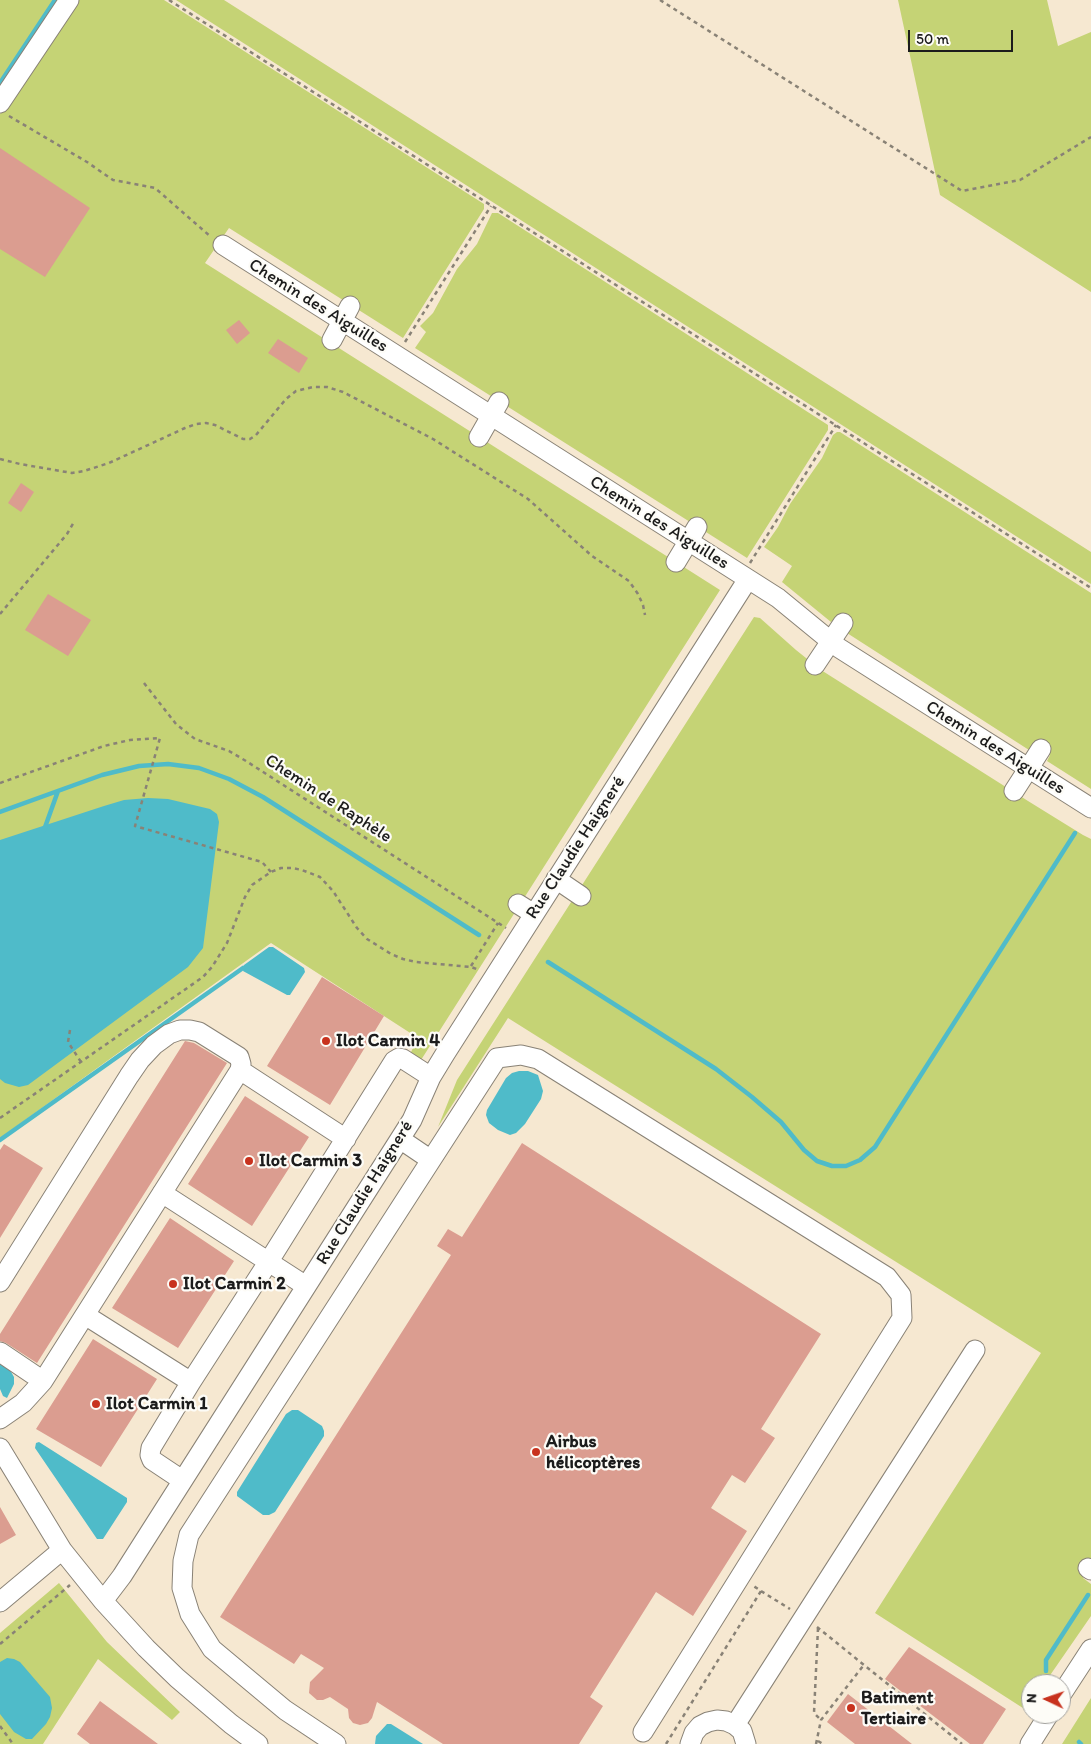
<!DOCTYPE html>
<meta charset="utf-8">
<style>
body{margin:0}
#map{position:relative;width:1091px;height:1744px;overflow:hidden;background:#f6e8d1;font-family:Itim,sans-serif}
canvas{display:block}
.north{position:absolute;left:1021px;top:1674px;width:50px;height:50px;box-sizing:border-box;background:#fdfcf7;border:1px solid #a3a29f;border-radius:50%;rotate:273deg;font-size:14px;font-weight:700;line-height:20px;text-align:center;color:#1c1c1c}
.north::after{content:'';display:block;margin:auto;width:18px;height:22px;background:#c8321e;clip-path:polygon(50% 0,100% 100%,50% 72%,0 100%)}
.scale{position:absolute;left:908px;top:30px;width:105px;height:22px;box-sizing:border-box;border:2px solid #1c1c1c;border-top:0;padding-left:6px;font-size:15px;line-height:18px;white-space:nowrap;color:#1c1c1c;-webkit-text-stroke:4px #fdfcf7;paint-order:stroke}
</style>
<div id="map">
<canvas width="1091" height="1744"></canvas>
<div class="north">N</div>
<div class="scale">50 m</div>
</div>
<script>
const ctx = document.querySelector('canvas').getContext('2d');
ctx.lineJoin = 'round';
function fill(path, color) { ctx.fillStyle = color; ctx.fill(path, 'evenodd'); }
const shape = rows => new Path2D(rows.map(r => 'M' + r).join(''));
function strokePath(path, color, width, dash) { ctx.strokeStyle = color; ctx.lineWidth = width; ctx.lineCap = dash ? 'butt' : 'round'; ctx.setLineDash(dash || []); ctx.stroke(path); }
function drawText(font, color, halo, rows, align = 'center') {
  ctx.font = font + ' Itim,sans-serif'; ctx.lineWidth = 4.5; ctx.setLineDash([]); ctx.textBaseline = 'middle'; ctx.strokeStyle = halo; ctx.fillStyle = color; for (const [text, x, y, turn = 0] of rows) {
    ctx.save(); ctx.translate(x, y); ctx.rotate((+turn || 0) * Math.PI / 180); ctx.textAlign = isNaN(turn) ? turn : align; if (halo) ctx.strokeText(text, 0, 0); ctx.fillText(text, 0, 0); ctx.restore();
  }
}
const green = shape([
 [0,0,56,0,0,85],
 [76,0,164,0,484,204,484,209,403,338,229,228,205,263,720,590,421,1060,411,1052,418,1038,271,943,0,1138,0,114],
 [176,0,224,0,1091,552,1091,584],
 [898,0,1047,0,1058,46,1091,32,1091,292,940,195],
 [492,213,498,213,828,425,828,430,747,558,415,348,426,332,420,326,433,313,457,269,477,244],
 [837,432,840,432,1091,593,1091,789,1047,761,1050,755,1034,745,1029,750,847,633,851,627,836,618,831,622,782,582,792,566,764,547,778,527,790,504,822,458,833,435],
 [754,617,760,618,796,650,821,670,1028,801,1083,835,1091,839,1091,1566,1083,1578,1091,1584,1091,1616,1044,1684,1031,1684,1031,1702,1026,1710,875,1613,1041,1353,508,1018,438,1127,457,1080],
 [59,1583,107,1642,180,1712,172,1720,98,1659,43,1744,0,1744,0,1633],
 [1091,1698,1091,1744,1062,1744]
]);
const water = shape([
 [148,798,168,799,210,809,217,814,219,822,203,948,188,967,28,1085,19,1087,5,1083,0,1079,0,840,104,806,124,800],
 [269,947,273,947,304,968,305,972,290,995,287,995,243,971,244,965],
 [519,1071,528,1071,538,1075,543,1091,541,1099,525,1124,516,1133,510,1135,498,1130,489,1123,486,1115,487,1110,506,1078,512,1073],
 [0,1364,10,1370,14,1377,14,1384,7,1398,3,1396,0,1389],
 [292,1410,298,1410,322,1426,324,1431,324,1436,275,1512,269,1515,263,1515,237,1496,237,1492,286,1414],
 [39,1442,127,1498,127,1502,103,1539,97,1539,35,1448,36,1443],
 [7,1658,14,1659,20,1662,50,1697,52,1708,50,1717,46,1724,32,1739,26,1739,14,1732,0,1714,0,1662],
 [387,1724,391,1724,423,1744,375,1744,376,1736]
]);
const stream = shape([
 [0,83,55,0],
 [0,812,102,775,139,766,168,764,199,768,229,779,263,797,479,935],
 [44,830,58,791],
 [548,962,716,1069,752,1097,781,1122,804,1150,817,1161,832,1166,846,1166,860,1160,875,1147,1075,833],
 [0,1140,243,968],
 [1046,1671,1046,1660,1088,1595],
 [1079,1742,1081,1744]
]);
const building = shape([
 [0,148,90,208,45,277,0,249],
 [239,320,250,333,237,344,226,330],
 [278,339,308,358,299,373,268,353],
 [21,483,34,492,21,512,8,503],
 [48,594,91,620,68,656,25,630],
 [322,977,384,1016,330,1105,267,1066],
 [185,1041,194,1043,227,1063,37,1363,6,1343,0,1341,0,1334],
 [245,1096,309,1137,252,1226,188,1184],
 [522,1143,821,1334,761,1429,775,1438,745,1483,732,1475,711,1508,747,1531,693,1616,656,1592,590,1697,603,1706,579,1744,443,1744,377,1702,372,1718,368,1723,360,1725,353,1723,349,1718,348,1709,330,1697,323,1700,317,1700,309,1693,310,1682,324,1668,301,1654,294,1664,220,1617,451,1255,437,1246,448,1229,462,1237],
 [4,1144,43,1168,0,1238,0,1150],
 [170,1218,234,1261,178,1348,112,1308],
 [93,1339,157,1379,101,1467,36,1429],
 [0,1507,16,1535,0,1544],
 [909,1647,1006,1709,983,1744,970,1744,885,1679],
 [848,1694,912,1744,855,1744,827,1722],
 [100,1701,158,1744,90,1744,77,1734]
]);
const path = shape([
 [169,0,1091,588],
 [660,0,962,191,1020,180,1091,137],
 [9,116,87,162,113,180,155,188,211,237],
 [405,342,491,206],
 [0,459,20,464,72,473,84,471,109,463,185,428,196,424,206,423,215,425,243,439,250,439,256,435,286,399,296,391,313,387,327,387,343,392,433,439,528,499,592,556,629,581,638,594,643,605,645,615],
 [750,563,836,425],
 [0,614,67,534,74,522],
 [144,683,176,724,195,739,229,751,246,761,506,928],
 [0,783,104,746,130,740,160,738,135,826,262,862,271,872],
 [471,966,498,923],
 [70,1030,68,1042,81,1062],
 [0,1118,203,977,212,967,227,943,245,897,252,885,271,872,281,868,292,868,302,870,320,877,333,891,357,928,367,939,391,954,403,959,416,962,471,967,479,970],
 [761,1591,790,1609],
 [817,1627,962,1744],
 [818,1628,814,1713,821,1720],
 [0,1644,70,1585],
 [0,1726,13,1744],
 [818,1741,823,1744],
 [666,1744,761,1591,752,1585],
 [816,1744,821,1720,863,1666]
]);
const minor = shape([
 [0,103,69,0],
 [223,245,778,598,839,648,1091,808],
 [332,340,350,306],
 [479,437,499,402],
 [676,562,697,527],
 [815,665,843,623],
 [1014,791,1041,749],
 [556,879,581,896],
 [518,904,534,914],
 [240,1070,346,1139],
 [400,1139,431,1160],
 [162,1193,306,1286],
 [0,1282,129,1076,140,1060,154,1045,169,1034,180,1030,190,1030,199,1032,239,1057,241,1064,240,1070,43,1381,23,1403,0,1419],
 [85,1315,191,1382],
 [0,1352,43,1381],
 [0,1448,62,1550,103,1601,146,1648,177,1678,231,1724,258,1744],
 [182,1480,152,1460,150,1455,151,1448,191,1382,269,1261,394,1061,399,1058,403,1059,431,1077],
 [1088,1568,1091,1570],
 [103,1601,122,1576,412,1120,431,1077,445,1054,748,579],
 [0,1602,62,1550],
 [1061,1695,1091,1649],
 [735,1725,975,1350],
 [336,1744,285,1710,212,1649,190,1614,182,1588,183,1561,189,1535,497,1058,521,1055,538,1059,887,1277,901,1295,902,1318,643,1732],
 [690,1744,694,1733,700,1726,708,1722,717,1720,726,1721,735,1725,742,1731,746,1744],
 [1030,1744,1049,1714]
]);
const markers = [
 [326,1041,5,"#c8321e"],
 [249,1161,5,"#c8321e"],
 [173,1284,5,"#c8321e"],
 [96,1404,5,"#c8321e"],
 [536,1452,5,"#c8321e"],
 [851,1708,5,"#c8321e"]
];
const streetNames = [
 ["Chemin des Aiguilles",318,306,32],
 ["Chemin des Aiguilles",659,523,32],
 ["Chemin des Aiguilles",995,748,32],
 ["Chemin de Raphèle",328,799,33],
 ["Rue Claudie Haigneré",576,848,-57],
 ["Rue Claudie Haigneré",365,1193,-58]
];
const poiNames = [
 ["Ilot Carmin 4",336,1041],
 ["Ilot Carmin 3",259,1161],
 ["Ilot Carmin 2",183,1284],
 ["Ilot Carmin 1",106,1404],
 ["Airbus",546,1442],
 ["hélicoptères",546,1463],
 ["Batiment",861,1698],
 ["Tertiaire",861,1719]
];
fill(green, '#c5d375');
fill(water, '#4fbbc9');
strokePath(stream, '#4fbbc9', 4.5);
fill(building, '#db9d90');
strokePath(minor, '#898276', 21);
strokePath(path, '#898276', 2.5, [4, 4]);
strokePath(minor, '#fff', 19);
for (const [x, y, r, color] of markers) { const dot = new Path2D(); dot.arc(x, y, r, 0, 2 * Math.PI); ctx.fillStyle = color; ctx.fill(dot); strokePath(dot, '#fdfcf7', 2); }
drawText('18px', '#1c1c1c', '#fdfcf7', streetNames);
drawText('bold 18px', '#1c1c1c', '#fdfcf7', poiNames, 'left');
</script>
